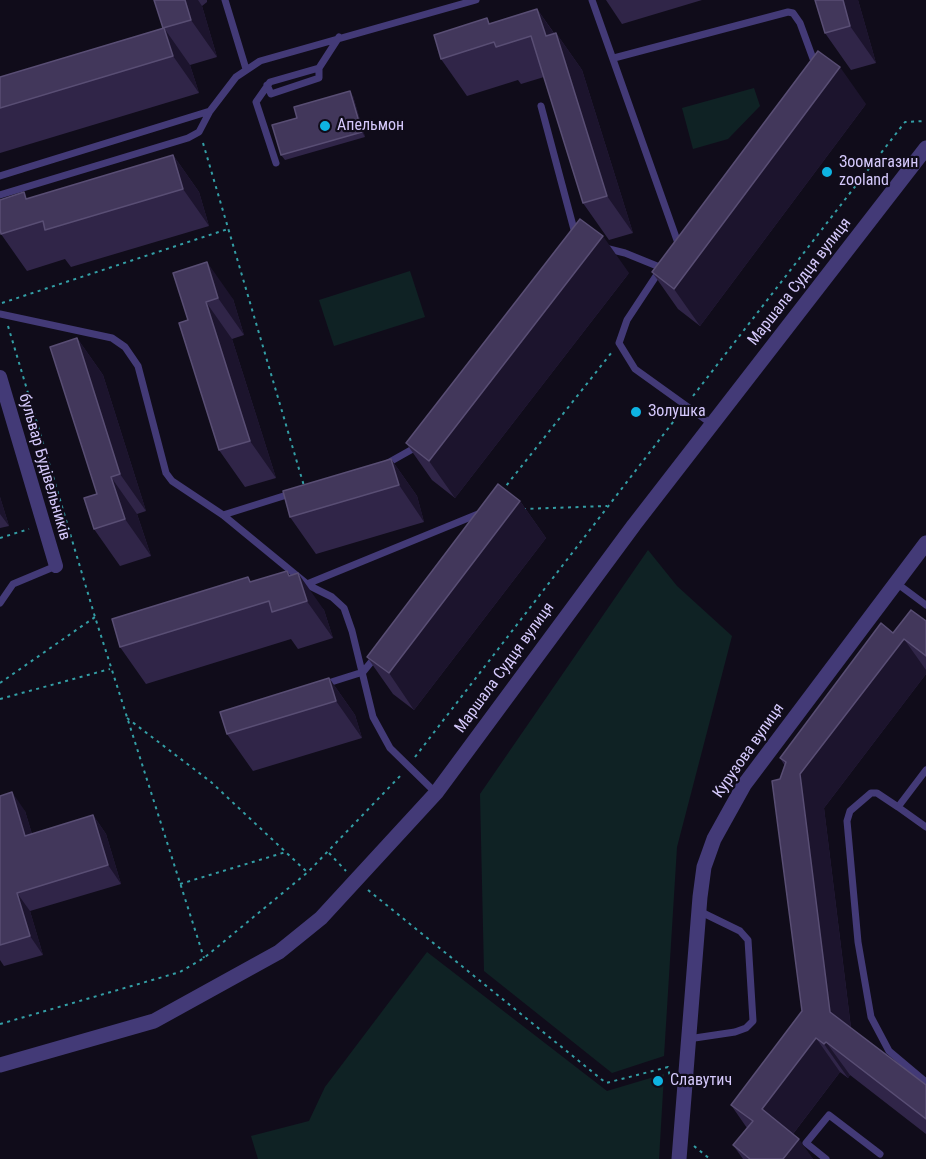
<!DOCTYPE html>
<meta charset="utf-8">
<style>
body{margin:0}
canvas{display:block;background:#100c1a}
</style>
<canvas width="926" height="1159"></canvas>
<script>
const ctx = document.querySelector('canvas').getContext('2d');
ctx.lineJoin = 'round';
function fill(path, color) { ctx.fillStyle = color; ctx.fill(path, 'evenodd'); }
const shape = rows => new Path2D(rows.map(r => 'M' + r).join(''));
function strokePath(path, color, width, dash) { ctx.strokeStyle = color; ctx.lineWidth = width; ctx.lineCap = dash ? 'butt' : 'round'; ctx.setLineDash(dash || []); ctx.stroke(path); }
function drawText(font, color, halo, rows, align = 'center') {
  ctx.font = font + ' "Roboto Condensed",sans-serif'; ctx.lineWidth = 4.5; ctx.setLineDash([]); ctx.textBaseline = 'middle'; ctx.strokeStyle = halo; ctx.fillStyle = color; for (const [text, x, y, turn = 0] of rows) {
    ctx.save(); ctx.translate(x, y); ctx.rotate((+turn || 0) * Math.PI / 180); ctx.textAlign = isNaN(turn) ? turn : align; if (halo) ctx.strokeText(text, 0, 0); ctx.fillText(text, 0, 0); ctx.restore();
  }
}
const green = shape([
 [754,88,760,106,728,139,693,149,682,108],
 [410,271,425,317,334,346,319,300],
 [648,550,677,586,732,636,677,847,664,1056,612,1073,484,971,480,794],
 [427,952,607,1091,664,1074,659,1159,258,1159,251,1136,309,1121,325,1087]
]);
const path = shape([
 [203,143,304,486],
 [2,303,228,229],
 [8,326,95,617,204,958],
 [693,396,905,122,926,121],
 [502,491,612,352],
 [523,509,607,506],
 [0,538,29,529],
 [0,683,95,617],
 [0,699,110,669],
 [127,718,211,782,307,872],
 [415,757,680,413],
 [329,853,346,871],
 [180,884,286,852],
 [368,890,606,1083,668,1067,670,1078],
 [0,1024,180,972,204,958,308,872,402,774],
 [694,1146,710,1159]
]);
const service = shape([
 [225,0,246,69],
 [592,0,678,243,681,240],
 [614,58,788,12,793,13,800,23,815,64],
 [267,85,271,94,319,78,319,68],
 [541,106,576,237],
 [276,163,256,102,270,82,319,68,339,37],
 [0,176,210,111,236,77,260,61,476,0],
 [0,195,188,138,199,132,210,111],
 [605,248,625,253,662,268],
 [660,270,627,320,619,343,635,369,713,425],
 [0,314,112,338,125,347,138,366,166,473,172,481,223,515,307,584,483,512],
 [386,464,418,446],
 [223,515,293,493],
 [895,582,926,605],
 [306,584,332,597,344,608,352,631,373,717,390,748,436,793],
 [0,603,13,584,56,566],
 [325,684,363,672,376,656],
 [926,770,898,807,877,793,871,793,850,811,847,821,858,942,871,1017,889,1051,926,1082],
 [898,807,926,827],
 [688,1039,735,1032,746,1028,753,1021,748,940,740,931,699,911],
 [826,1159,806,1143,829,1115,880,1154]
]);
const minor = shape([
 [0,377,56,566]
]);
const tertiary = shape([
 [0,1065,154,1021,279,952,321,918,436,793,634,525,926,148],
 [679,1159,700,897,704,867,714,839,744,785,926,543]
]);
const wall = shape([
 [154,0,207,0,207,2,202,6,217,57,190,65,199,93,0,153,0,77,163,28],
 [606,0,702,0,622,24],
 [815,0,858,0,876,63,851,70,825,33],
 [537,9,554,33,556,33,582,70,633,233,609,240,583,203,544,77,521,84,518,80,467,96,441,59,491,23],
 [353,96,365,137,285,160,281,155,297,118],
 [866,104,700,326,678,309,652,272],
 [173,155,199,192,209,226,71,267,65,259,27,271,1,234,29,198],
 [173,273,233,299,244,335,232,339,276,478,245,487,219,450,188,320],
 [629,273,455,498,432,480,406,443],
 [77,338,103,375,146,511,137,514,151,556,120,566,94,529,97,494],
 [391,459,417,496,424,522,316,554,290,517],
 [0,497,9,526,0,528],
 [520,501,546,538,414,710,393,694,367,657],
 [290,575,324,610,333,638,298,649,291,639,146,684,120,647,248,577,251,582],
 [926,621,926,674,824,808,851,1028,926,1085,926,1134,850,1075,848,1078,840,1072,793,1134,813,1159,743,1159,733,1145,747,1128,731,1105,802,1011,780,779,785,766,780,758,893,633],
 [329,678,355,715,362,738,253,771,227,734],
 [0,796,25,811,32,834,93,815,106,834,121,884,30,911,43,955,4,966,0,960]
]);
const shadedWall = shape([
 [185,0,198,0,202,6,217,57,191,20],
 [843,0,858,0,876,63,850,26],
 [537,9,557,38,556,33,582,70,633,233,607,196,546,36],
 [164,28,190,65,199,93,173,56],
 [840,67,866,104,700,326,674,289],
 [350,91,353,96,365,137,362,132],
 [173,155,199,192,209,226,183,189],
 [603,236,629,273,455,498,429,461],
 [207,262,233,299,244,335,218,298],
 [206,302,232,339,276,478,250,441],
 [77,338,103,375,146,511,120,474],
 [391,459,417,496,424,522,399,485],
 [111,477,137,514,151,556,125,519],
 [0,497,9,526,0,514],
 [520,501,546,538,414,710,389,673],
 [287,571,306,597,298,573,324,610,333,638,289,576],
 [904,639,926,670,926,674,824,808,853,1045,830,1012,800,774],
 [329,678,355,715,362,738,336,701],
 [12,792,25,811,38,854,25,836],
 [93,815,106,834,121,884,108,865],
 [17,893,30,911,43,955,30,936],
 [816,1038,840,1072,786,1143,762,1109],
 [826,1042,850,1075,848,1078,824,1044],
 [799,1139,813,1159,783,1159]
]);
const building = shape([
 [154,0,185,0,191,20,163,28,154,0],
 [815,0,843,0,850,26,825,33,815,0],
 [537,9,546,36,556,33,607,196,583,203,531,36,496,47,494,42,441,59,434,35,487,18,489,24,537,9],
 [164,28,173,56,0,108,0,77,164,28],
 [818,51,840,67,674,289,652,272,818,51],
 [350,91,362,132,281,155,272,125,297,118,294,107,350,91],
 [173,155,183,189,45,230,43,221,1,234,0,229,0,200,24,192,26,199,173,155],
 [580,219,603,236,429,461,406,443,580,219],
 [207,262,218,298,206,302,250,441,219,450,179,323,188,320,173,273,207,262],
 [77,338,120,474,111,477,125,519,94,529,84,498,97,494,50,347,77,338],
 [391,459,399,485,290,517,283,491,391,459],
 [498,484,520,501,389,673,367,657,498,484],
 [287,571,289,576,298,573,307,601,272,612,269,601,120,647,112,619,248,577,250,582,287,571],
 [911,610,926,621,926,656,904,639,800,774,830,1012,926,1085,926,1119,826,1042,824,1044,816,1038,762,1109,799,1139,783,1159,750,1159,733,1145,753,1121,731,1105,802,1011,772,781,780,779,786,762,780,758,881,623,893,633,911,610],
 [329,678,336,701,227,734,220,712,329,678],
 [12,792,25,836,93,815,108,865,17,893,30,936,0,945,0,796,12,792]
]);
const markers = [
 [325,126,6,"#0eb3e2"],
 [827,172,6,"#0eb3e2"],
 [636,412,6,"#0eb3e2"],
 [658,1081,6,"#0eb3e2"]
];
const poiNames = [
 ["Апельмон",337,126],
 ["Зоомагазин",839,163],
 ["zooland",839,181],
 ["Золушка",648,412],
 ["Славутич",670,1081]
];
const streetNames = [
 ["Маршала Судця вулиця",800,282,-52],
 ["бульвар Будівельників",44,467,74],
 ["Маршала Судця вулиця",505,668,-54],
 ["Курузова вулиця",749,751,-55]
];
fill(green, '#0f2224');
strokePath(path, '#339ea5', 2, [3, 4.5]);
strokePath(service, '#433a77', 7);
strokePath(minor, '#433a77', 14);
strokePath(tertiary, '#433a77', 15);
fill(wall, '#302548');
fill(shadedWall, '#1c142d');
fill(building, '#42375b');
strokePath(building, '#594e74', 1.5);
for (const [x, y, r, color] of markers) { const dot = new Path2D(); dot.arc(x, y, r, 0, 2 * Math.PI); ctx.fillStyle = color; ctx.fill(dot); strokePath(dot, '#100c1a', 2); }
drawText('16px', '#d5c9fc', '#100c1a', poiNames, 'left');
drawText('16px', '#d5c9fc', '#100c1a', streetNames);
</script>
